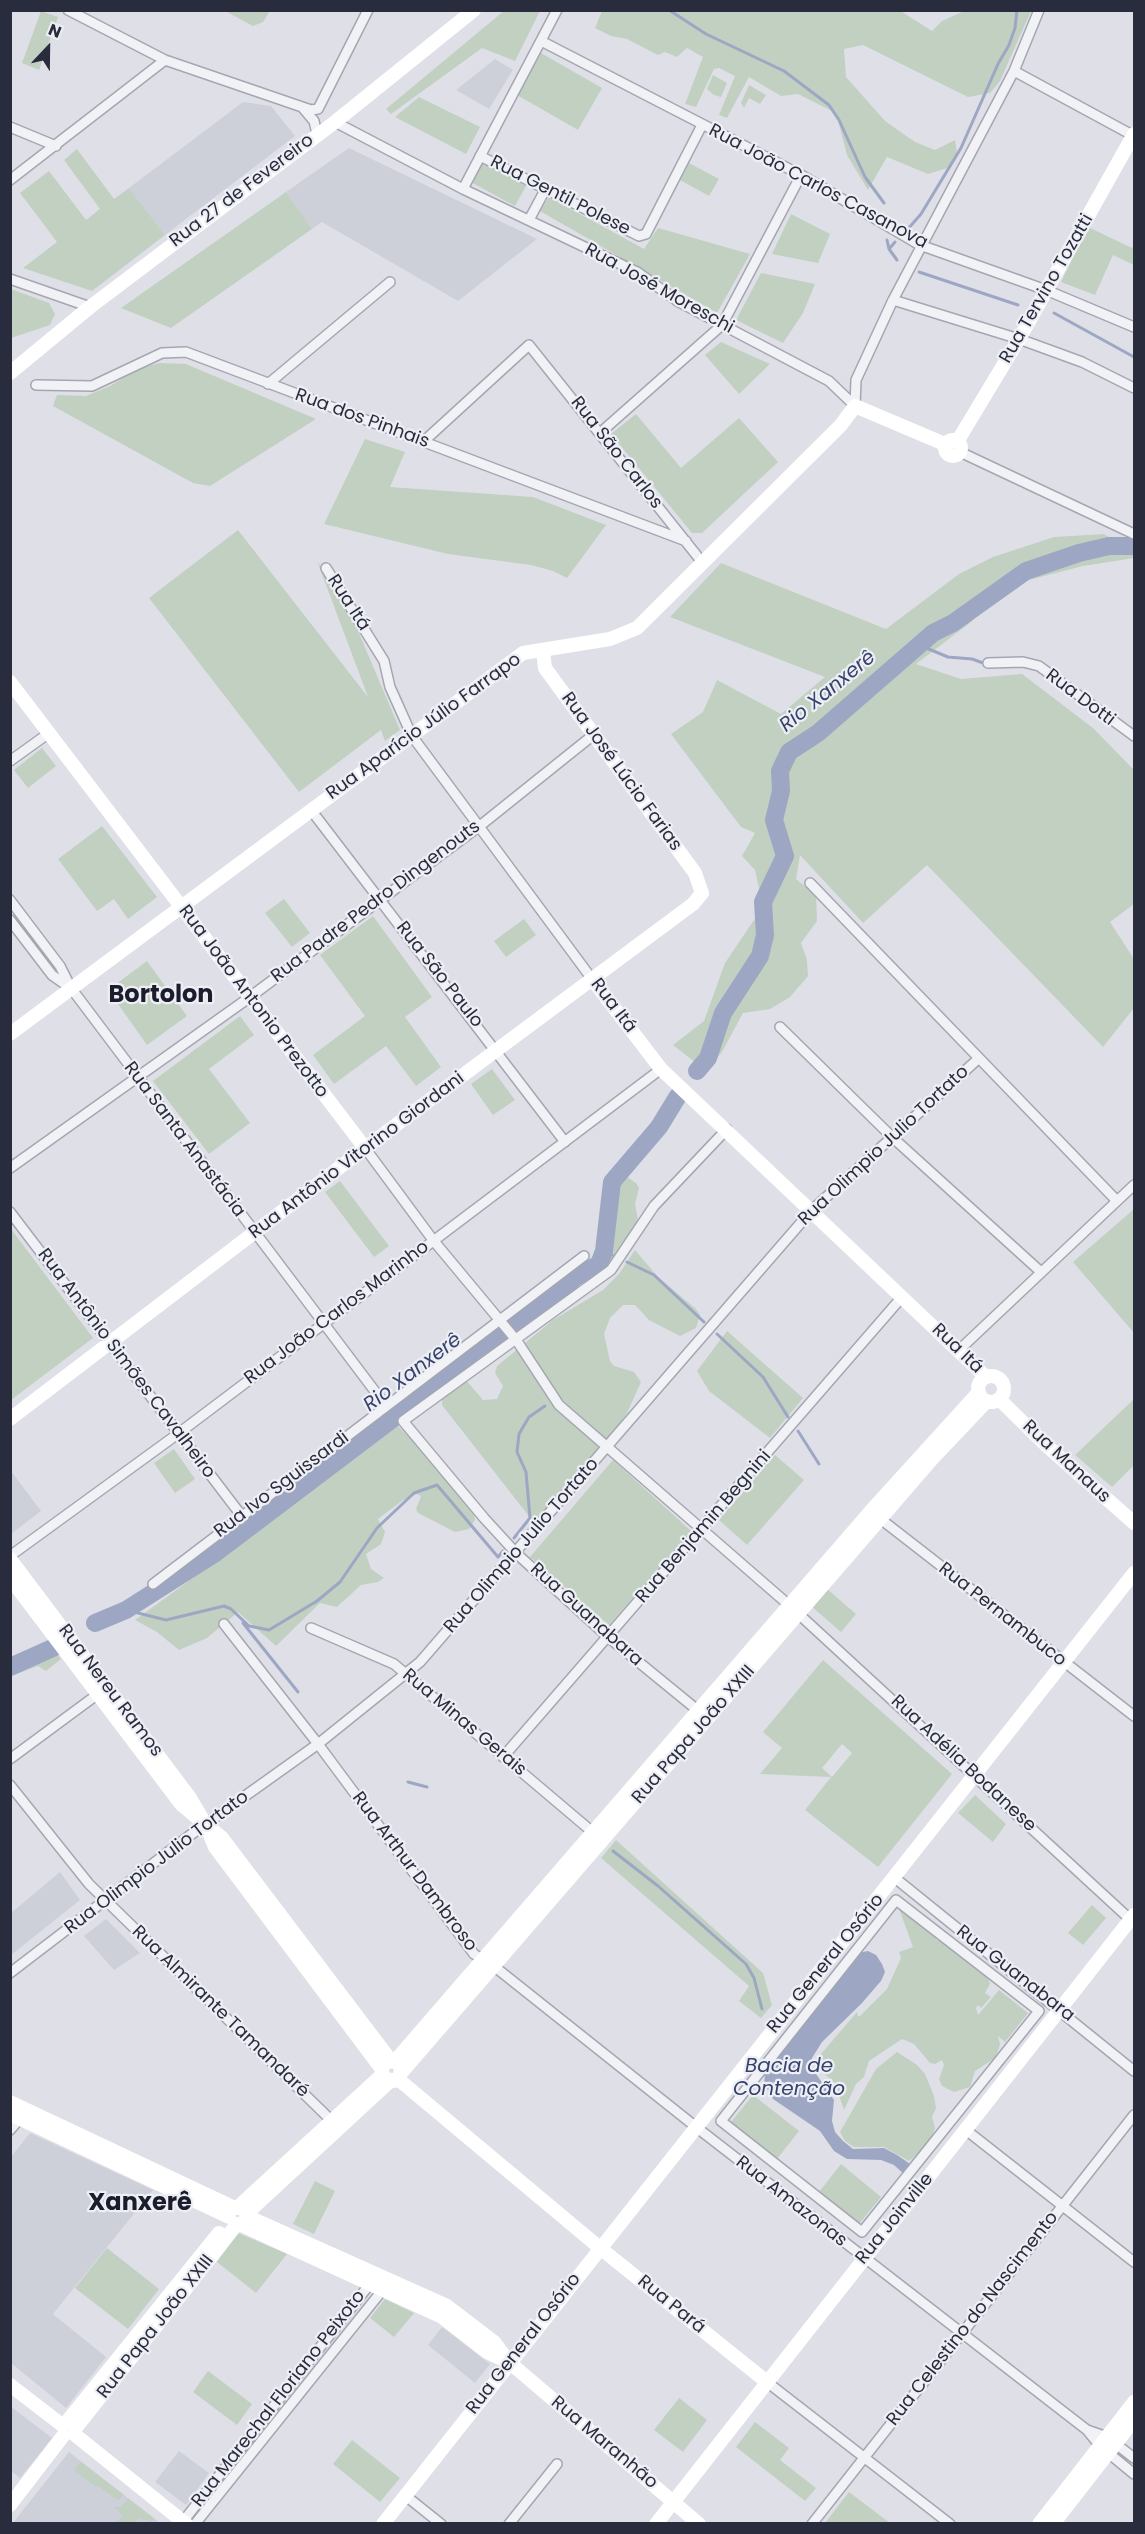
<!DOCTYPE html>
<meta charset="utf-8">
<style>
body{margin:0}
#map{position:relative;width:1145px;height:2534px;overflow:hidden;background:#dfe0e7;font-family:Poppins,sans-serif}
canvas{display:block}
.frame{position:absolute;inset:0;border:12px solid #292c3d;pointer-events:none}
.north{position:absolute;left:18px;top:18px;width:60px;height:60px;-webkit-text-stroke:4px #eeeff5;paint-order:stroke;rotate:22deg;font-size:16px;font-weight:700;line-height:24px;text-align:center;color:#292c3d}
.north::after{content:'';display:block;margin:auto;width:21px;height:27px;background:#292c3d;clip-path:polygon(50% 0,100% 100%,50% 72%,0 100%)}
</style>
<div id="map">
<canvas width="1145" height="2534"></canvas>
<div class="frame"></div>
<div class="north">N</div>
</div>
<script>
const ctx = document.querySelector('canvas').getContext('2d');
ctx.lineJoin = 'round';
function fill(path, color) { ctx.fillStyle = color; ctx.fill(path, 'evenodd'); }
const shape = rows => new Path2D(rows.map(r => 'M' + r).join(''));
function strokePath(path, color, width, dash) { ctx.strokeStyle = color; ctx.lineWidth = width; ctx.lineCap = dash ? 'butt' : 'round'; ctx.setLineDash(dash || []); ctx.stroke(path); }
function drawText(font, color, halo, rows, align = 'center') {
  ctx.font = font + ' Poppins,sans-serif'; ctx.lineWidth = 4.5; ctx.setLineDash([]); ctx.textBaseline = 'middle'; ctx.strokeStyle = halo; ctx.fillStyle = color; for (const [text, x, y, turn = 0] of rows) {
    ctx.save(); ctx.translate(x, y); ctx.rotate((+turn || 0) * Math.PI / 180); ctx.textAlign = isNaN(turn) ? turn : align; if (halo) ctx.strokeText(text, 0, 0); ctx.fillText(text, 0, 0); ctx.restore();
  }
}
const built = shape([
 [495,59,513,70,489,109,456,90],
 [243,102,271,106,295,136,165,235,129,188],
 [349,148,537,239,458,301,322,222,312,229,286,192],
 [11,1471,41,1511,11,1534],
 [60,1872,80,1900,11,1955,11,1913],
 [106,1919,140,1953,114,1970,84,1936],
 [30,2133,153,2190,53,2314,106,2357,66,2408,11,2363,10,2158],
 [442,2327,490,2364,475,2383,428,2345],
 [10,2406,52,2438,20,2478,11,2471],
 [179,2451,209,2473,186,2505,155,2482],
 [69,2452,160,2523,12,2524]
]);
const green = shape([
 [505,10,540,11,515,61,482,48,391,114,386,109],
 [899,10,932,31,942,21,964,11,1031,11,1000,81,990,93,968,97,863,45,844,49,846,77,885,121,915,142,935,150,955,140,957,152,951,167,928,174,887,157,868,190,847,155,836,113,798,94,781,96,749,77,727,118,719,115,735,76,719,68,714,69,696,107,685,104,703,57,687,48,677,57,665,52,658,55,627,39,611,36,595,28,602,11],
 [41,11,58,17,39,70,22,63],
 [225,11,270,11,263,22,253,26],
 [541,53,602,88,578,130,517,95],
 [713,75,727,83,721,97,714,95,707,89],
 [749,85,766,95,760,104,749,98,744,108,741,103],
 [419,97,480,127,466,154,395,117],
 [77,149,114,199,129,188,165,235,92,291,23,268,57,242,20,193,49,171,86,220,100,209,64,160],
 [480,161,526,186,515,206,469,181],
 [689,163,719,179,709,196,680,180],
 [286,192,312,229,171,328,121,308],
 [549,197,644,249,658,228,750,254,717,313,540,211],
 [791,214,830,234,818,263,772,254],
 [1088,227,1132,248,1134,245,1134,265,1113,255,1095,295,1061,282],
 [761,273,815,284,803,313,783,343,736,320],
 [11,289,49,303,55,314,50,325,11,338],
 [721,342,770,364,739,394,705,355],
 [160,363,186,364,316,419,210,486,193,483,53,406,57,395,86,396,110,386,139,368],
 [636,414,681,468,739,418,778,462,702,533,692,533,611,434],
 [365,439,405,452,390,487,533,497,606,525,567,578,553,571,531,565,448,554,324,524],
 [238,530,368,697,317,561,353,619,400,730,385,741,381,730,299,792,149,598],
 [1104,534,1134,554,1134,558,1083,566,1029,580,1002,594,971,622,916,664,961,679,1022,674,1093,728,1134,770,1134,904,1110,922,1134,959,1134,1008,1103,1047,927,865,863,923,800,855,796,879,816,895,817,921,801,943,807,960,808,976,790,997,770,1009,743,1013,722,1052,706,1071,673,1045,704,1021,725,963,756,917,760,893,755,870,742,856,755,833,741,827,671,734,703,712,717,680,781,714,825,677,670,617,721,563,886,629,959,574,993,557,1054,537],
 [42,748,56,766,28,788,14,770],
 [102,826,157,897,128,919,114,899,97,911,58,859],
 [284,899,310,933,292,947,265,913],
 [373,916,432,997,405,1017,441,1067,416,1086,386,1046,334,1084,313,1055,365,1016,320,955],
 [524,919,536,935,506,957,494,941],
 [147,961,187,1016,147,1045,108,990],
 [240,1016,254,1035,209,1069,250,1123,209,1154,153,1081],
 [492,1069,515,1100,493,1115,471,1084],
 [627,1177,636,1183,639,1188,635,1204,638,1220,609,1266,613,1195,618,1181],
 [340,1181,389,1246,374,1257,325,1192],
 [1134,1209,1134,1333,1073,1262],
 [11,1229,93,1338,11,1400],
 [635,1250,657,1276,696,1309,700,1315,696,1328,680,1336,649,1320,635,1305,623,1305,610,1318,604,1334,610,1361,614,1366,634,1372,641,1382,627,1413,609,1439,535,1524,442,1405,442,1396,466,1380,483,1400,497,1399,503,1386,495,1373,497,1366,553,1320,603,1290,619,1274],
 [727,1331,803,1398,770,1438,709,1391,697,1371],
 [1134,1399,1134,1465,1112,1487,1075,1455],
 [394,1422,421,1449,474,1515,475,1520,469,1529,455,1532,418,1513,416,1509,421,1496,417,1494,403,1500,378,1519,385,1532,381,1544,366,1554,371,1569,384,1578,378,1582,361,1585,337,1607,320,1603,276,1646,238,1612,207,1638,179,1650,157,1632,135,1620,259,1530],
 [174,1449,195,1479,175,1493,154,1463],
 [775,1455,804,1480,747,1545,719,1520],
 [613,1460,691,1531,609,1625,530,1557],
 [826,1588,856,1614,841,1632,811,1606],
 [47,1641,61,1659,46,1671,38,1666,11,1676,11,1659],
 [823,1660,952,1774,878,1867,805,1810,831,1777,760,1774,782,1748,763,1732],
 [842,1744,852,1753,832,1777,822,1768],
 [975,1795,1006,1824,993,1842,958,1813],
 [616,1840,763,1973,772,2005,761,2018,739,2001,749,1986,601,1858],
 [897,1903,935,1934,936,1940,943,1940,988,1978,990,1984,985,1993,991,1997,981,2008,978,2005,976,2008,978,2015,999,1990,1028,2013,1005,2042,998,2036,1000,2045,995,2058,975,2071,970,2087,954,2092,942,2086,939,2079,944,2065,942,2060,935,2064,930,2063,914,2044,902,2039,869,2061,864,2077,856,2084,844,2110,835,2083,822,2072,821,2054,857,2012,858,2016,860,2016,887,1989,901,1958,899,1952,913,1947],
 [1092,1905,1106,1918,1083,1945,1068,1933],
 [897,2052,917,2065,925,2074,934,2096,936,2108,932,2117,935,2128,932,2137,925,2148,909,2161,884,2147,854,2147,845,2141,840,2132,876,2069],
 [753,2095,799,2131,777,2159,731,2122],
 [841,2164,881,2197,859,2224,819,2192],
 [315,2181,335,2191,314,2234,293,2224],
 [238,2233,287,2254,256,2293,217,2262],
 [107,2248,159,2289,128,2329,75,2288],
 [385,2299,414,2313,394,2337,370,2318],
 [208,2371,252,2404,237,2425,193,2392],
 [679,2398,707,2420,683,2452,654,2430],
 [755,2422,789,2448,780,2460,816,2488,805,2501,736,2447],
 [352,2440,400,2478,380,2502,333,2464],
 [81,2462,124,2495,118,2500,98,2486,96,2487,74,2470],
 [849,2492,890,2523,825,2523],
 [129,2499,155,2519,151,2521,139,2518,132,2523,116,2523,123,2515,114,2507,120,2507]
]);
const water = shape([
 [868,1951,876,1955,882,1964,885,1972,881,1981,862,2003,822,2042,812,2058,812,2068,834,2100,832,2121,835,2132,843,2141,853,2149,884,2148,897,2155,913,2166,905,2175,894,2165,881,2160,847,2159,834,2151,820,2131,773,2099,764,2083,766,2066,858,1953]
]);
const stream = shape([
 [669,10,706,34,784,71,829,105,839,120,865,177,884,203],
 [907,230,921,214,961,148,998,64,1009,45,1015,28,1017,10],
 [887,240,889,249,897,260],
 [889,249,895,242],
 [919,272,1018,305],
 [1054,313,1134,357],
 [919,645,948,657,972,659,986,664],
 [1055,683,1067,693],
 [604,1251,612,1255],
 [627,1262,654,1275,704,1322],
 [717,1334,763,1377,788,1417],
 [798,1431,819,1464],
 [514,1538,530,1518,526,1472,517,1452,519,1434,529,1417,545,1406],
 [126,1610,166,1620,224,1606,231,1609,249,1626,269,1630,317,1601,340,1582,377,1528,414,1493,437,1485,498,1557,503,1551],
 [243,1623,298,1692],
 [408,1782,427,1787],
 [613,1851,658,1886,746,1964,754,1978,762,2009]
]);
const river = shape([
 [697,1071,708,1058,723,1013,760,956,765,935,763,902,785,856,774,820,781,791,780,771,789,752,818,733,933,633,953,623,1026,571,1079,553,1109,546,1134,546],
 [95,1623,126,1610,214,1554,564,1289,574,1278,599,1264,604,1251,612,1182,659,1127,678,1096],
 [10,1667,57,1646]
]);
const street = shape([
 [68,10,165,60,311,110,318,109,368,10],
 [543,42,801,175,920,245,1046,290,1134,327],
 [1014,71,1134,136],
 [303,108,314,121,317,134],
 [335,122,463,189,637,272,679,302,829,381,855,406],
 [10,127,56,146],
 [480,156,639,236,646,234,702,125],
 [10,180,165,60],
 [463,189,557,10],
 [529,220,545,190],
 [10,279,90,307],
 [893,300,1019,339,1082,362,1134,388],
 [268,384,390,282],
 [36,385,92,386,162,353,186,352,686,541],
 [855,406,856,380,893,300,1014,71,1039,10],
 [600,433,722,325,801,175],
 [423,442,529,345,702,562],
 [960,452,1134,534],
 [326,568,384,661,390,687,412,736,592,979],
 [988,663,1023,662,1039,666,1134,736],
 [10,761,49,733],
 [311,810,565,1142],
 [810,883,1117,1201],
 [10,900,60,966,71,988,386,1406],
 [10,920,52,975,69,987],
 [780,1027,892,1137,1041,1272],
 [365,1148,433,1240,517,1341,559,1405,790,1606,1133,1922],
 [10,1168,250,997,481,825,592,736],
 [10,1212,241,1515],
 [958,1351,1134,1185],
 [878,1517,1134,1716],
 [10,1556,179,1433,661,1069],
 [153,1584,584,1256],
 [224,1624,318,1744,474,1954,495,1967,696,2127,1087,2430,1100,2446,1134,2474],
 [311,1628,394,1664,596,1835],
 [701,1713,608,1637,517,1554,484,1518,403,1421,611,1270,654,1206,727,1129],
 [503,1757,902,1297],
 [10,1759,102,1691],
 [10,1785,89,1884,335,2124],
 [895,1878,1134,2071],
 [896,1900,1039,2011,862,2232,721,2121,896,1900],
 [10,1973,189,1836,318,1744,420,1662,812,1210,978,1059],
 [10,2130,22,2116],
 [966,2130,1134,2262],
 [767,2382,950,2524],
 [1087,2430,1107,2437,1134,2458],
 [406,2496,441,2524],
 [181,2524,373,2280],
 [195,2524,385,2287],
 [509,2524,557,2464],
 [812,2524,1134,2115]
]);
const secondary = shape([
 [10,373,90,307,335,122,474,10],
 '945 448a8 8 0 1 1 16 0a8 8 0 1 1-16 0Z',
 [957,442,1019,339,1134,134],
 [10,682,365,1148],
 [592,979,661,1069,986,1377],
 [10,1034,523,653,610,639,637,628,841,425,855,406,947,445],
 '978 1389a13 13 0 1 1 26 0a13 13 0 1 1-26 0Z',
 [999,1399,1046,1445,1134,1523],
 [10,1419,365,1148,693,904,702,893,695,873,545,668,543,651],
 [10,1559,190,1798,206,1825,215,1847,381,2068,384,2078,394,2081,400,2076,401,2067,395,2061,387,2062,381,2068],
 [10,1578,181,1804,222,1838,391,2061],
 [395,2061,870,1512,979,1392],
 [402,2072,932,1459,987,1401],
 [398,2079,600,2248,767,2382],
 [10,2102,235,2208],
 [10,2114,229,2217],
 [237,2208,382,2075],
 [246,2214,390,2081],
 [246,2216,447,2306,494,2342,509,2362,699,2524],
 [239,2224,442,2317,487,2352,506,2361],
 [10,2385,62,2425],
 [66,2423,219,2233],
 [75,2429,237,2224],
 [74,2434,186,2524],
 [10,2505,63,2436],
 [383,2524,1134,1573],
 [656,2524,1134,1915],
 [1039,2524,1134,2402],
 [1053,2524,1134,2420]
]);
const streetNames = [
 ["Rua João Carlos Casanova",818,187,28],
 ["Rua 27 de Fevereiro",242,191,-37],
 ["Rua Gentil Polese",560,196,27],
 ["Rua José Moreschi",659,289,29],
 ["Rua Tervino Tozatti",1047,289,-60],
 ["Rua dos Pinhais",362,419,20],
 ["Rua São Carlos",616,453,52],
 ["Rua Itá",348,603,57],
 ["Rua Dotti",1080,698,37],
 ["Rua Aparício Júlio Farrapo",424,727,-36],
 ["Rua José Lúcio Farias",621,772,54],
 ["Rua Padre Pedro Dingenouts",376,902,-37],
 ["Rua São Paulo",439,975,52],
 ["Rua João Antonio Prezotto",253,1002,53],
 ["Rua Itá",613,1006,53],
 ["Rua Santa Anastácia",184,1140,53],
 ["Rua Olimpio Julio Tortato",884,1146,-43],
 ["Rua Antônio Vitorino Giordani",357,1156,-37],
 ["Rua João Carlos Marinho",337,1313,-37],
 ["Rua Itá",957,1349,44],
 ["Rua Antônio Simões Cavalheiro",126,1364,53],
 ["Rua Manaus",1066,1462,43],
 ["Rua Ivo Sguissardi",282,1485,-37],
 ["Rua Benjamin Begnini",704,1527,-49],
 ["Rua Olimpio Julio Tortato",522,1546,-49],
 ["Rua Guanabara",586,1615,42],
 ["Rua Pernambuco",1002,1615,38],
 ["Rua Nereu Ramos",110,1691,53],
 ["Rua Minas Gerais",464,1723,40],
 ["Rua Papa João XXIII",694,1735,-49],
 ["Rua Adélia Bodanese",963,1764,43],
 ["Rua Olimpio Julio Tortato",157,1863,-37],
 ["Rua Arthur Dambroso",414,1872,53],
 ["Rua General Osório",826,1964,-51],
 ["Rua Guanabara",1015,1974,38],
 ["Rua Almirante Tamandaré",220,2012,44],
 ["Rua Amazonas",791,2202,38],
 ["Rua Joinville",895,2219,-51],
 ["Rua Pará",671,2305,39],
 ["Rua Celestino do Nascimento",973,2319,-52],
 ["Rua Papa João XXIII",156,2327,-52],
 ["Rua General Osório",524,2344,-52],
 ["Rua Marechal Floriano Peixoto",279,2399,-52],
 ["Rua Maranhão",604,2443,40]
];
const waterNames = [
 ["Rio Xanxerê",828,692,-39],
 ["Rio Xanxerê",413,1373,-37],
 ["Bacia de",789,2067],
 ["Contenção",789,2090]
];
const districtNames = [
 ["Bortolon",161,996],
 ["Xanxerê",140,2204]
];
fill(built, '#cdcfd9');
fill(green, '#c1d0c1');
fill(water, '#9da7c4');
strokePath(stream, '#9da7c4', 3);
strokePath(river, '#9da7c4', 18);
strokePath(street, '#a5a6b1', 12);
strokePath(street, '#f1f2f6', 9);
strokePath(secondary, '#fff', 14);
drawText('18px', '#292c3d', '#eeeff5', streetNames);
drawText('italic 20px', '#37436d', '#eeeff5', waterNames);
drawText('bold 24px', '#1b1d2d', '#eeeff5', districtNames);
</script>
